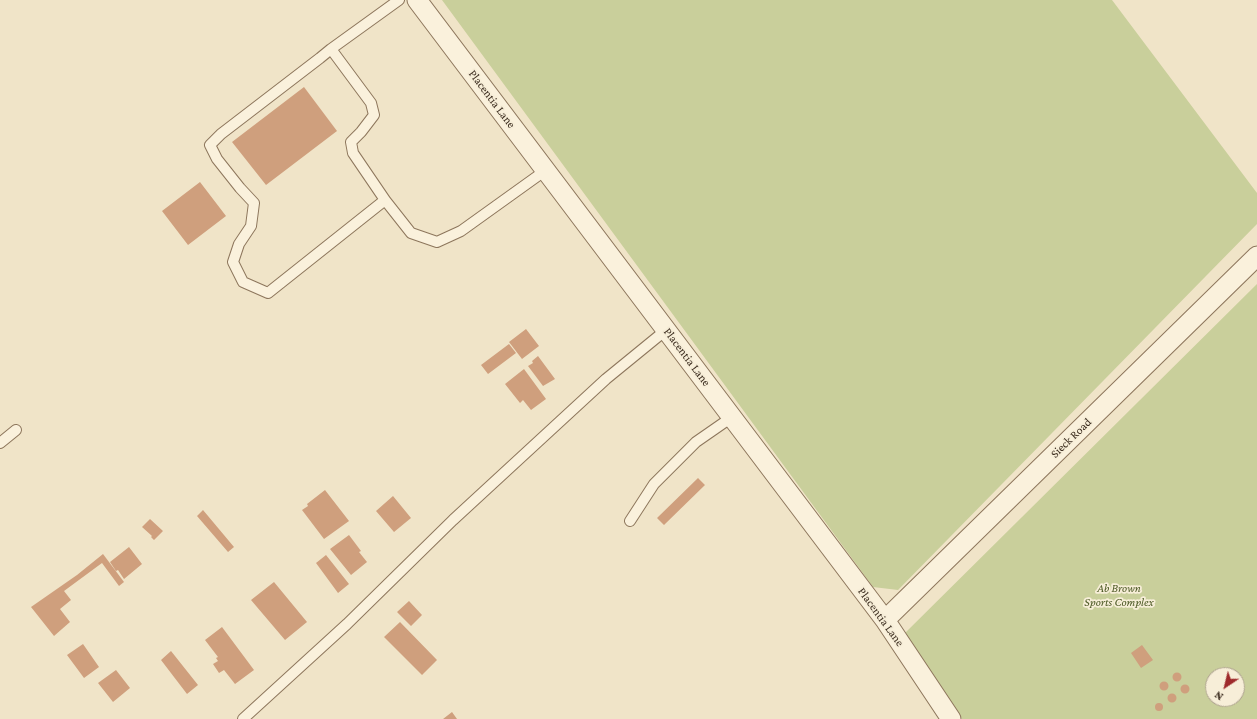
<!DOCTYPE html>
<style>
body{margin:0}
#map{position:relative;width:1257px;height:719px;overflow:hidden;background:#f0e4c8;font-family:"Crimson Pro",serif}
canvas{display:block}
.north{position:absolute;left:1205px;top:667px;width:40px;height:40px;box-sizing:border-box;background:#f7eed8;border:1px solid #ada18e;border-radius:50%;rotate:215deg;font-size:11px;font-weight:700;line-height:16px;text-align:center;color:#3d2e20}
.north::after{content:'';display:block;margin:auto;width:14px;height:18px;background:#9e2a2b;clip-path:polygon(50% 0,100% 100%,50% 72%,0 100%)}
</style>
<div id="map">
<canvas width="1257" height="719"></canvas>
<div class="north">N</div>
</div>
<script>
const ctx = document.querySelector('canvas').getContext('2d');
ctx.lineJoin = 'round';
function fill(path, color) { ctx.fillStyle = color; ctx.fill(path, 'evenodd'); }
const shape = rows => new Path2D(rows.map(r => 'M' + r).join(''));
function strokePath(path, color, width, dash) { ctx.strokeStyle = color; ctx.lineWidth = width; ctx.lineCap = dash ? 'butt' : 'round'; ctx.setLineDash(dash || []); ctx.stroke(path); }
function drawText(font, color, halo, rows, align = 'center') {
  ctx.font = font + ' "Crimson Pro",serif'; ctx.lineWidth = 3.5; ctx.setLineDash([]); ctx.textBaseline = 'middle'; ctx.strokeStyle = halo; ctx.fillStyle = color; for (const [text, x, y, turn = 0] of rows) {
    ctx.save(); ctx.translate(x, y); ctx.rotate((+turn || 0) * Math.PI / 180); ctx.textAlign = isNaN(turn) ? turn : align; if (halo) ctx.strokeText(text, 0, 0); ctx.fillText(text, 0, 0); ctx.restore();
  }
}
const green = shape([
 [442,0,1112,0,1257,193,1257,224,898,590,873,587],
 [1257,284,1257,719,962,719,904,634],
 [1213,675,1237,675,1237,699,1213,699]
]);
const building = shape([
 [304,87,337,131,266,185,232,142],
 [200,182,226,216,188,245,162,211],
 [526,329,539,346,522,359,509,342],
 [509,344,516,353,488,374,481,365],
 [538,356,555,379,543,386,528,366,533,363,532,361],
 [524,369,546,399,531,410,523,400,520,403,505,384],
 [698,478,705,485,664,525,657,518],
 [325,490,349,521,324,539,302,510,308,506,307,504],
 [393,496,411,518,394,532,376,511],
 [203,510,234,547,228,552,197,516],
 [150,519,163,531,154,540,151,537,152,536,142,527],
 [349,535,361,551,359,552,367,562,351,575,330,549],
 [129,547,142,564,124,579,118,570,116,571,110,562],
 [103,554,124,582,119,586,102,563,64,591,71,600,60,609,70,622,54,636,31,607,77,575],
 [326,555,349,584,338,593,316,563],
 [274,582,307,622,285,640,251,600],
 [409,601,422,615,411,626,397,612],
 [400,622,437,660,422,675,384,637],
 [222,627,254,670,235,684,224,670,219,673,213,664,218,661,216,658,218,657,205,640],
 [83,644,99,667,84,678,67,655],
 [1142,645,1153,660,1141,668,1131,653],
 [171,651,198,685,187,694,161,660],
 [116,670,130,688,113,702,98,683],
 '1172.5 677a4.5 4.5 0 1 1 9 0a4.5 4.5 0 1 1-9 0Z',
 '1159.5 686a4.5 4.5 0 1 1 9 0a4.5 4.5 0 1 1-9 0Z',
 '1180.5 689a4.5 4.5 0 1 1 9 0a4.5 4.5 0 1 1-9 0Z',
 '1167.5 698a4.5 4.5 0 1 1 9 0a4.5 4.5 0 1 1-9 0Z',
 '1155 707a4 4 0 1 1 8 0a4 4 0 1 1-8 0Z',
 [452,712,457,719,443,719]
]);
const service = shape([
 [331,49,371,103,374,115,361,132,351,142,353,153,385,200,268,293,243,282,233,262,239,244,251,226,254,203,240,188,217,159,210,145,221,134,320,58,331,49,399,0],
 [385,200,411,233,437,242,461,231,546,170],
 [0,443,16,430],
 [630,521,654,484,696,442,732,417],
 [243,719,347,624,453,520,606,379,666,330]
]);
const minor = shape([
 [417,0,885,620,951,719],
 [885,620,1257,256]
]);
const streetNames = [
 ["Placentia Lane",492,99,53],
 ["Placentia Lane",687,357,53],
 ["Sieck Road",1071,438,-44],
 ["Placentia Lane",881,617,54]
];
const parkNames = [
 ["Ab Brown",1119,588],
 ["Sports Complex",1119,602]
];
fill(green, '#c9cf9b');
fill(building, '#cf9f7d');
strokePath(service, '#8d765c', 12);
strokePath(minor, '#8d765c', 21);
strokePath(service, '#faf1dc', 10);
strokePath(minor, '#faf1dc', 19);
drawText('12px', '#3d2e20', '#f7eed8', streetNames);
drawText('italic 12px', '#4d5a26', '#f7eed8', parkNames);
</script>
